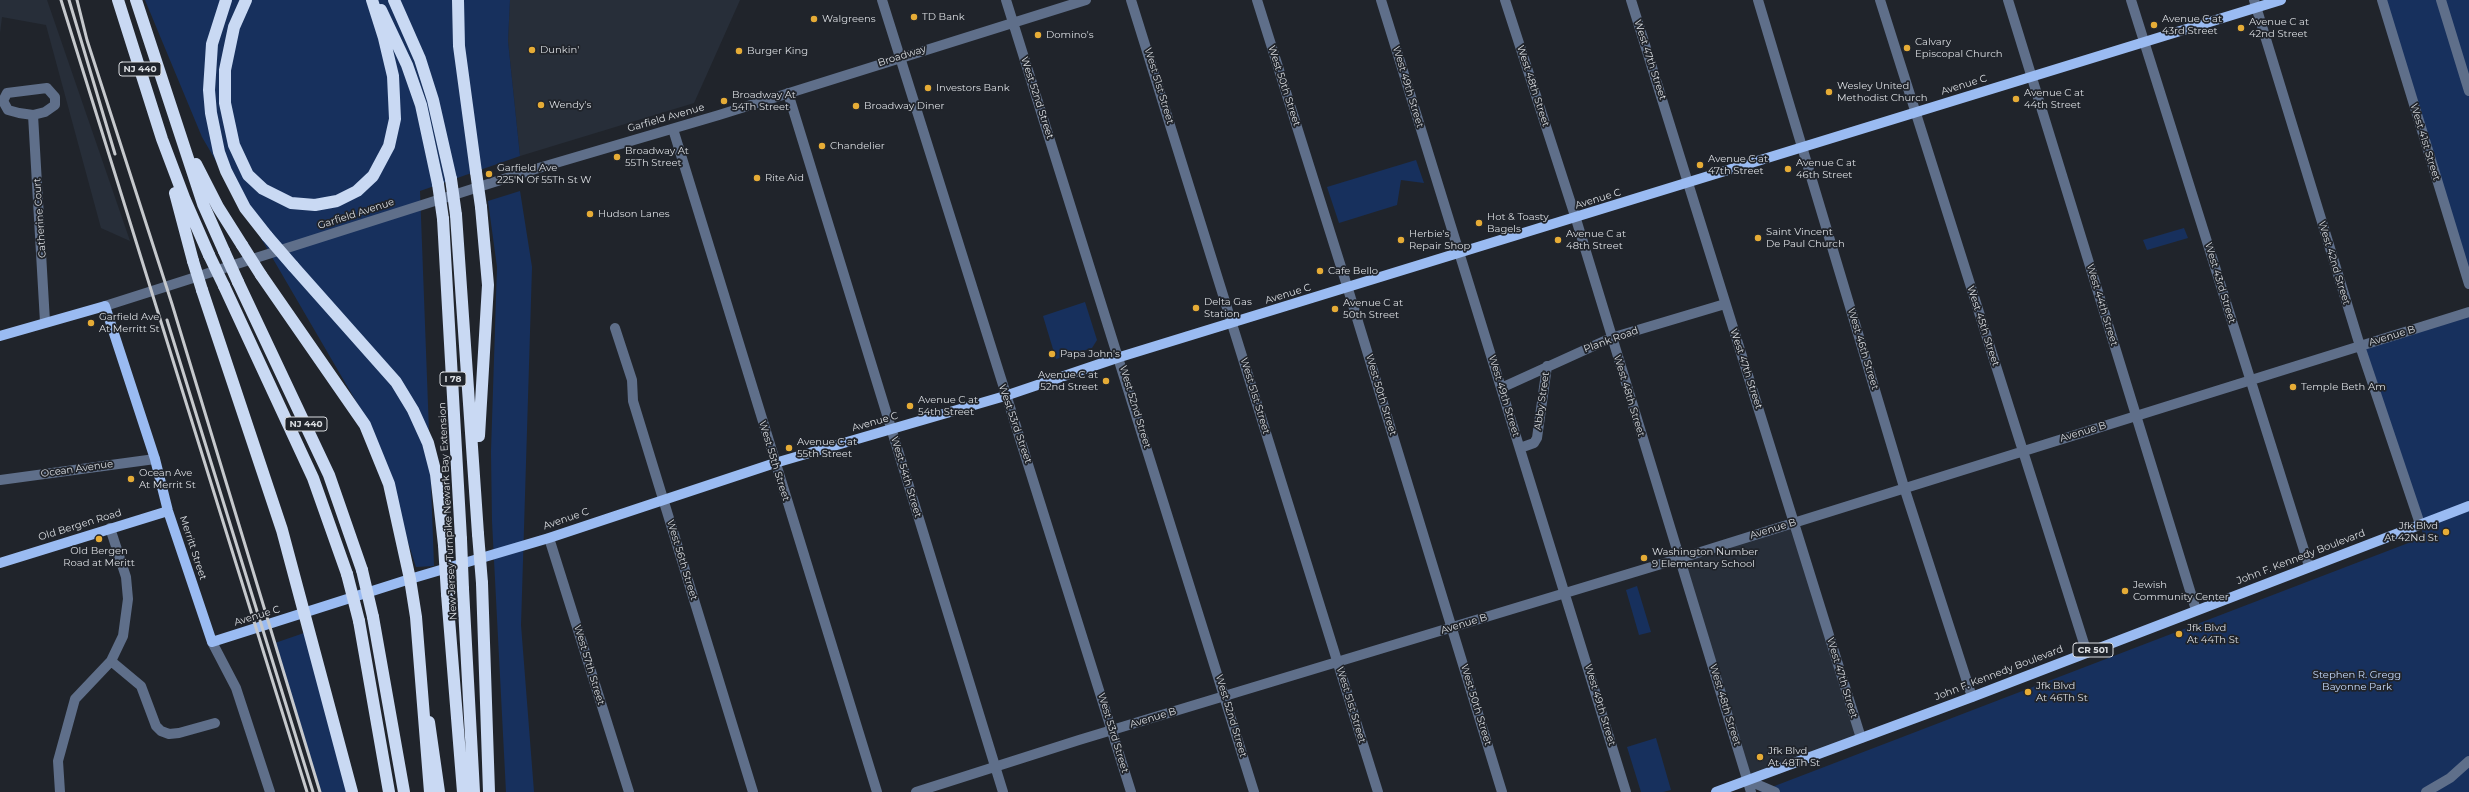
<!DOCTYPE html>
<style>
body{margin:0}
canvas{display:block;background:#20242b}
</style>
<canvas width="2469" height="792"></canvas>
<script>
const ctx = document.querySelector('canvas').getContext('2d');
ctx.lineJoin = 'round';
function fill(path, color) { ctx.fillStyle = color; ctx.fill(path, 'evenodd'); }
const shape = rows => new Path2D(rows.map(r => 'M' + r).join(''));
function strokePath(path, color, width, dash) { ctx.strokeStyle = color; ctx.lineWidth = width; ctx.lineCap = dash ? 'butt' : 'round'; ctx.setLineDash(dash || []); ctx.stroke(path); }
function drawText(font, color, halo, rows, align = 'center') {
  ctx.font = font + ' Montserrat,sans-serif'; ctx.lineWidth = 3.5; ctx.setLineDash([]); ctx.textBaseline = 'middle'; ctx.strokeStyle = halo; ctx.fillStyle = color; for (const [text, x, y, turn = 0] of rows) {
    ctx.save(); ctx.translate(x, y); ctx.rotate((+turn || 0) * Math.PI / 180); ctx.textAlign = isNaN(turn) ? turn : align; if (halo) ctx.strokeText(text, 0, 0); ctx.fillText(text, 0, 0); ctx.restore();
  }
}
const built = shape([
 [0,0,47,0,130,241,101,228,46,25,2,17,0,33],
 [510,0,740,0,694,103,520,156,508,41],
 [1794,522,1861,738,1747,780,1679,558]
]);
const green = shape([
 [145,0,510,0,508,41,520,156,420,191,434,566,416,567,371,427,202,137],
 [2381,0,2469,0,2469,285],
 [1416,160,1424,183,1401,180,1397,205,1339,223,1327,187],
 [520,191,532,267,521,625,534,792,506,792,492,521,491,452,497,267,488,201],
 [2184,228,2188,238,2147,250,2143,240],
 [1085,302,1097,340,1092,348,1056,359,1043,316],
 [2469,312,2469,792,1759,792,2424,537,2364,345],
 [1637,586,1651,632,1639,635,1626,590],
 [304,633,348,792,321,792,275,643],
 [1656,738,1671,790,1663,792,1641,792,1627,747]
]);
const minor = shape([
 [882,0,1131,792],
 [1006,0,1254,792],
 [1131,0,1378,792],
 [1257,0,1348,289,1502,792],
 [1381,0,1626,792],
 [1505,0,1576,219,1751,792],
 [1631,0,1861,738],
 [1758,0,1904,487,1972,697],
 [1880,0,2087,653],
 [2008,0,2196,610],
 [2131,0,2309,566],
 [2254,0,2360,346,2420,524],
 [2382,0,2469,284],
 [2441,0,2469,91],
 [47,88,55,97,55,105,45,112,33,115,19,113,8,110,3,101,7,93,47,88],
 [788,93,1003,792],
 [33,115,45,322],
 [673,129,877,792],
 [105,306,532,170,719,115,1086,0],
 [615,328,632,380,633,401,753,792],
 [1501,388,1611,338,1725,304],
 [1520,448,1534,443,1537,438,1547,366],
 [0,480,155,459],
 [549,538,629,792],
 [212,642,236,688,270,792],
 [111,661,141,686,156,726,161,731,169,734,179,733,215,723],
 [1747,780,1775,792],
 [60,792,58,761,75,699,111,661,123,636,128,599,126,577,110,528],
 [916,792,1079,740,1691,555,2469,312],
 [2426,792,2450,778,2469,761]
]);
const major = shape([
 [0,336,105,306,155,459,168,511,212,642,410,579,549,538,775,463,1005,396,1120,357,2281,0],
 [0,563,168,511],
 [1716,792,1972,697,2469,506]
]);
const highway = shape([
 [118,0,162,139,185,200,209,255],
 [136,0,203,204,224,251],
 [226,0,212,44,209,90,211,113,219,152,226,171,245,208,267,236],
 [246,0,234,27,225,70,225,103,234,145,248,175,263,189,291,203,315,205,337,201,357,191,373,176,389,146,395,119,393,76,384,38,372,0],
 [394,0,420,59,433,100,451,179],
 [458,0,459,46,476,172],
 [381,10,407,65,421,105,438,184],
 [196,164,218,207,242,245],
 [175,193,193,261],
 [456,215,478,534],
 [443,219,461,539],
 [293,266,396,382,413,410,428,443,436,474,444,545],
 [261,275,365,425,389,484,410,579,416,617,430,792],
 [238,282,329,475,362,570],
 [224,286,313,478,347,574],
 [202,290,282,530,352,792],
 [479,436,488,285,481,207],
 [482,583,489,792],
 [463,589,474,792],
 [447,594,463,792],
 [373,617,404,792],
 [359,621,389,792],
 [429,722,439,792]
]);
const rail = shape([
 [61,0,307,792],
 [69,0,115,154],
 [77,0,87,40,172,304,320,792],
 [167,320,313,792]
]);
const highwayBridge = shape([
 [476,172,481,207],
 [451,179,456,215],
 [438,184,443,219],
 [267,236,293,266],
 [242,245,261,275],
 [224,251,238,282],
 [209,255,224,286],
 [193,261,202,290],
 [478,534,482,583],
 [461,539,463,589],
 [444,545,447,594],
 [362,570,373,617],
 [347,574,359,621]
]);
const markers = [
 [914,17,4,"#e6ac36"],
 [814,19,4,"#e6ac36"],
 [2154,25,4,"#e6ac36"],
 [2241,28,4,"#e6ac36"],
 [1038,35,4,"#e6ac36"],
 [1907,48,4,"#e6ac36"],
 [532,50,4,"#e6ac36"],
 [739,51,4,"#e6ac36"],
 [928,88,4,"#e6ac36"],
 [1829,92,4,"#e6ac36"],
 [2016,99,4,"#e6ac36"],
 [724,101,4,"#e6ac36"],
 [541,105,4,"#e6ac36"],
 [856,106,4,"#e6ac36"],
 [822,146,4,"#e6ac36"],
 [617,157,4,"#e6ac36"],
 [1700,165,4,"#e6ac36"],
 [1788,169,4,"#e6ac36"],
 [489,174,4,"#e6ac36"],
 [757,178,4,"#e6ac36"],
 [590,214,4,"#e6ac36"],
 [1479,223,4,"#e6ac36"],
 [1758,238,4,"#e6ac36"],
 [1401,240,4,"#e6ac36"],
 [1558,240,4,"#e6ac36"],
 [1320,271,4,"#e6ac36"],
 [1196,308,4,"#e6ac36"],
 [1335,309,4,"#e6ac36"],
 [91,323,4,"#e6ac36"],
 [1052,354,4,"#e6ac36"],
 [1106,381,4,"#e6ac36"],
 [2293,387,4,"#e6ac36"],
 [910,406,4,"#e6ac36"],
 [789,448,4,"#e6ac36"],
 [131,479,4,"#e6ac36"],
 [2446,532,4,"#e6ac36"],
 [99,539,4,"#e6ac36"],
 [1644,558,4,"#e6ac36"],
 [2125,591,4,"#e6ac36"],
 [2179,634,4,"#e6ac36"],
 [2028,692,4,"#e6ac36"],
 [1760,757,4,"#e6ac36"]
];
const shields = [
 [140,69,42],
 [453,379,26],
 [306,424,42],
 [2093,650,40]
];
const shieldNames = [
 ["NJ 440",140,69],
 ["I 78",453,379],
 ["NJ 440",306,424],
 ["CR 501",2093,650]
];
const poiNames = [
 ["TD Bank",922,17],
 ["Walgreens",822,19],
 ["Avenue C at",2162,19],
 ["43rd Street",2162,31],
 ["Avenue C at",2249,22],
 ["42nd Street",2249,34],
 ["Domino's",1046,35],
 ["Calvary",1915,42],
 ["Episcopal Church",1915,54],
 ["Dunkin'",540,50],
 ["Burger King",747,51],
 ["Wesley United",1837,86],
 ["Methodist Church",1837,98],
 ["Investors Bank",936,88],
 ["Avenue C at",2024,93],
 ["44th Street",2024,105],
 ["Broadway At",732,95],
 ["54Th Street",732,107],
 ["Wendy's",549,105],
 ["Broadway Diner",864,106],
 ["Chandelier",830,146],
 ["Broadway At",625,151],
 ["55Th Street",625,163],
 ["Avenue C at",1708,159],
 ["47th Street",1708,171],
 ["Avenue C at",1796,163],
 ["46th Street",1796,175],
 ["Garfield Ave",497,168],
 ["225'N Of 55Th St W",497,180],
 ["Rite Aid",765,178],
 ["Hudson Lanes",598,214],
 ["Hot & Toasty",1487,217],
 ["Bagels",1487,229],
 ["Saint Vincent",1766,232],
 ["De Paul Church",1766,244],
 ["Herbie's",1409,234],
 ["Repair Shop",1409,246],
 ["Avenue C at",1566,234],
 ["48th Street",1566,246],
 ["Cafe Bello",1328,271],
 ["Delta Gas",1204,302],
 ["Station",1204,314],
 ["Avenue C at",1343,303],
 ["50th Street",1343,315],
 ["Garfield Ave",99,317],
 ["At Merritt St",99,329],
 ["Papa John's",1060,354],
 ["Avenue C at",1098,375,"right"],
 ["52nd Street",1098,387,"right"],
 ["Temple Beth Am",2301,387],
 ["Avenue C at",918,400],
 ["54th Street",918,412],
 ["Avenue C at",797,442],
 ["55th Street",797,454],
 ["Ocean Ave",139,473],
 ["At Merrit St",139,485],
 ["Jfk Blvd",2438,526,"right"],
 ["At 42Nd St",2438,538,"right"],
 ["Old Bergen",99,551,"center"],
 ["Road at Meritt",99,563,"center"],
 ["Washington Number",1652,552],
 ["9 Elementary School",1652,564],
 ["Jewish",2133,585],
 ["Community Center",2133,597],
 ["Jfk Blvd",2187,628],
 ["At 44Th St",2187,640],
 ["Jfk Blvd",2036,686],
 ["At 46Th St",2036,698],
 ["Jfk Blvd",1768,751],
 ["At 48Th St",1768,763]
];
const streetNames = [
 ["Broadway",902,56,-17],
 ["West 47th Street",1650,60,72],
 ["Avenue C",1964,85,-17],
 ["West 51st Street",1159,86,73],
 ["West 50th Street",1284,86,72],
 ["West 48th Street",1533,86,72],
 ["West 49th Street",1408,87,73],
 ["West 52nd Street",1037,98,72],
 ["Garfield Avenue",666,118,-16],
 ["West 41st Street",2425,142,73],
 ["Avenue C",1598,199,-17],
 ["Garfield Avenue",356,214,-18],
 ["Catherine Court",40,218,-94],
 ["West 42nd Street",2334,263,73],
 ["West 43rd Street",2220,283,73],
 ["Avenue C",1288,294,-17],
 ["West 44th Street",2102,305,73],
 ["West 45th Street",1983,326,72],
 ["Avenue B",2392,336,-17],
 ["Plank Road",1611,340,-20],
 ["West 46th Street",1863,349,73],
 ["West 47th Street",1746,369,72],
 ["West 50th Street",1381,395,73],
 ["West 51st Street",1255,396,73],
 ["West 49th Street",1504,396,73],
 ["West 48th Street",1629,396,73],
 ["Abby Street",1542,401,-82],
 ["West 52nd Street",1135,407,73],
 ["Avenue C",875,422,-16],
 ["West 53rd Street",1015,424,71],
 ["Avenue B",2083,432,-17],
 ["West 55th Street",774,461,73],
 ["Ocean Avenue",77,469,-8],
 ["West 54th Street",906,477,73],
 ["New Jersey Turnpike Newark Bay Extension",448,511,-93],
 ["Avenue C",566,519,-19],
 ["Old Bergen Road",80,525,-17],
 ["Avenue B",1773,529,-17],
 ["Merritt Street",193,548,72],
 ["John F. Kennedy Boulevard",2301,557,-21],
 ["West 56th Street",682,560,73],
 ["Avenue C",257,616,-17],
 ["Avenue B",1464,624,-17],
 ["West 57th Street",589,665,73],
 ["John F. Kennedy Boulevard",1999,673,-21],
 ["West 47th Street",1842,678,73],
 ["West 51st Street",1351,705,73],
 ["West 50th Street",1476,705,73],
 ["West 49th Street",1600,705,73],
 ["West 48th Street",1725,705,73],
 ["West 52nd Street",1231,716,73],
 ["Avenue B",1153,718,-17],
 ["West 53rd Street",1113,733,73]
];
const parkNames = [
 ["Stephen R. Gregg",2357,675],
 ["Bayonne Park",2357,687]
];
fill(built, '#272e39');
fill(green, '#17305d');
strokePath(minor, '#5f6f8a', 10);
strokePath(major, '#9abbf2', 10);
strokePath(highway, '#c9d9f3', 12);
strokePath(rail, '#c6c9cd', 3);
strokePath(highwayBridge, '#c9d9f3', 12);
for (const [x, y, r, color] of markers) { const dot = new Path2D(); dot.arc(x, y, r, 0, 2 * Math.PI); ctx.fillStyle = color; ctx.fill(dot); strokePath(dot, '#20242b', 1.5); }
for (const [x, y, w] of shields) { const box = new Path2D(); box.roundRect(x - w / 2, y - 7, w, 14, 3); ctx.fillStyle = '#20242b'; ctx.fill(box); strokePath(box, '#d9dce0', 1); }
drawText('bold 9px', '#d9dce0', null, shieldNames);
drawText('10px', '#d9dce0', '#20242b', poiNames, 'left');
drawText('10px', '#d9dce0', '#20242b', streetNames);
drawText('10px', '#c5d9fc', '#20242b', parkNames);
</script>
